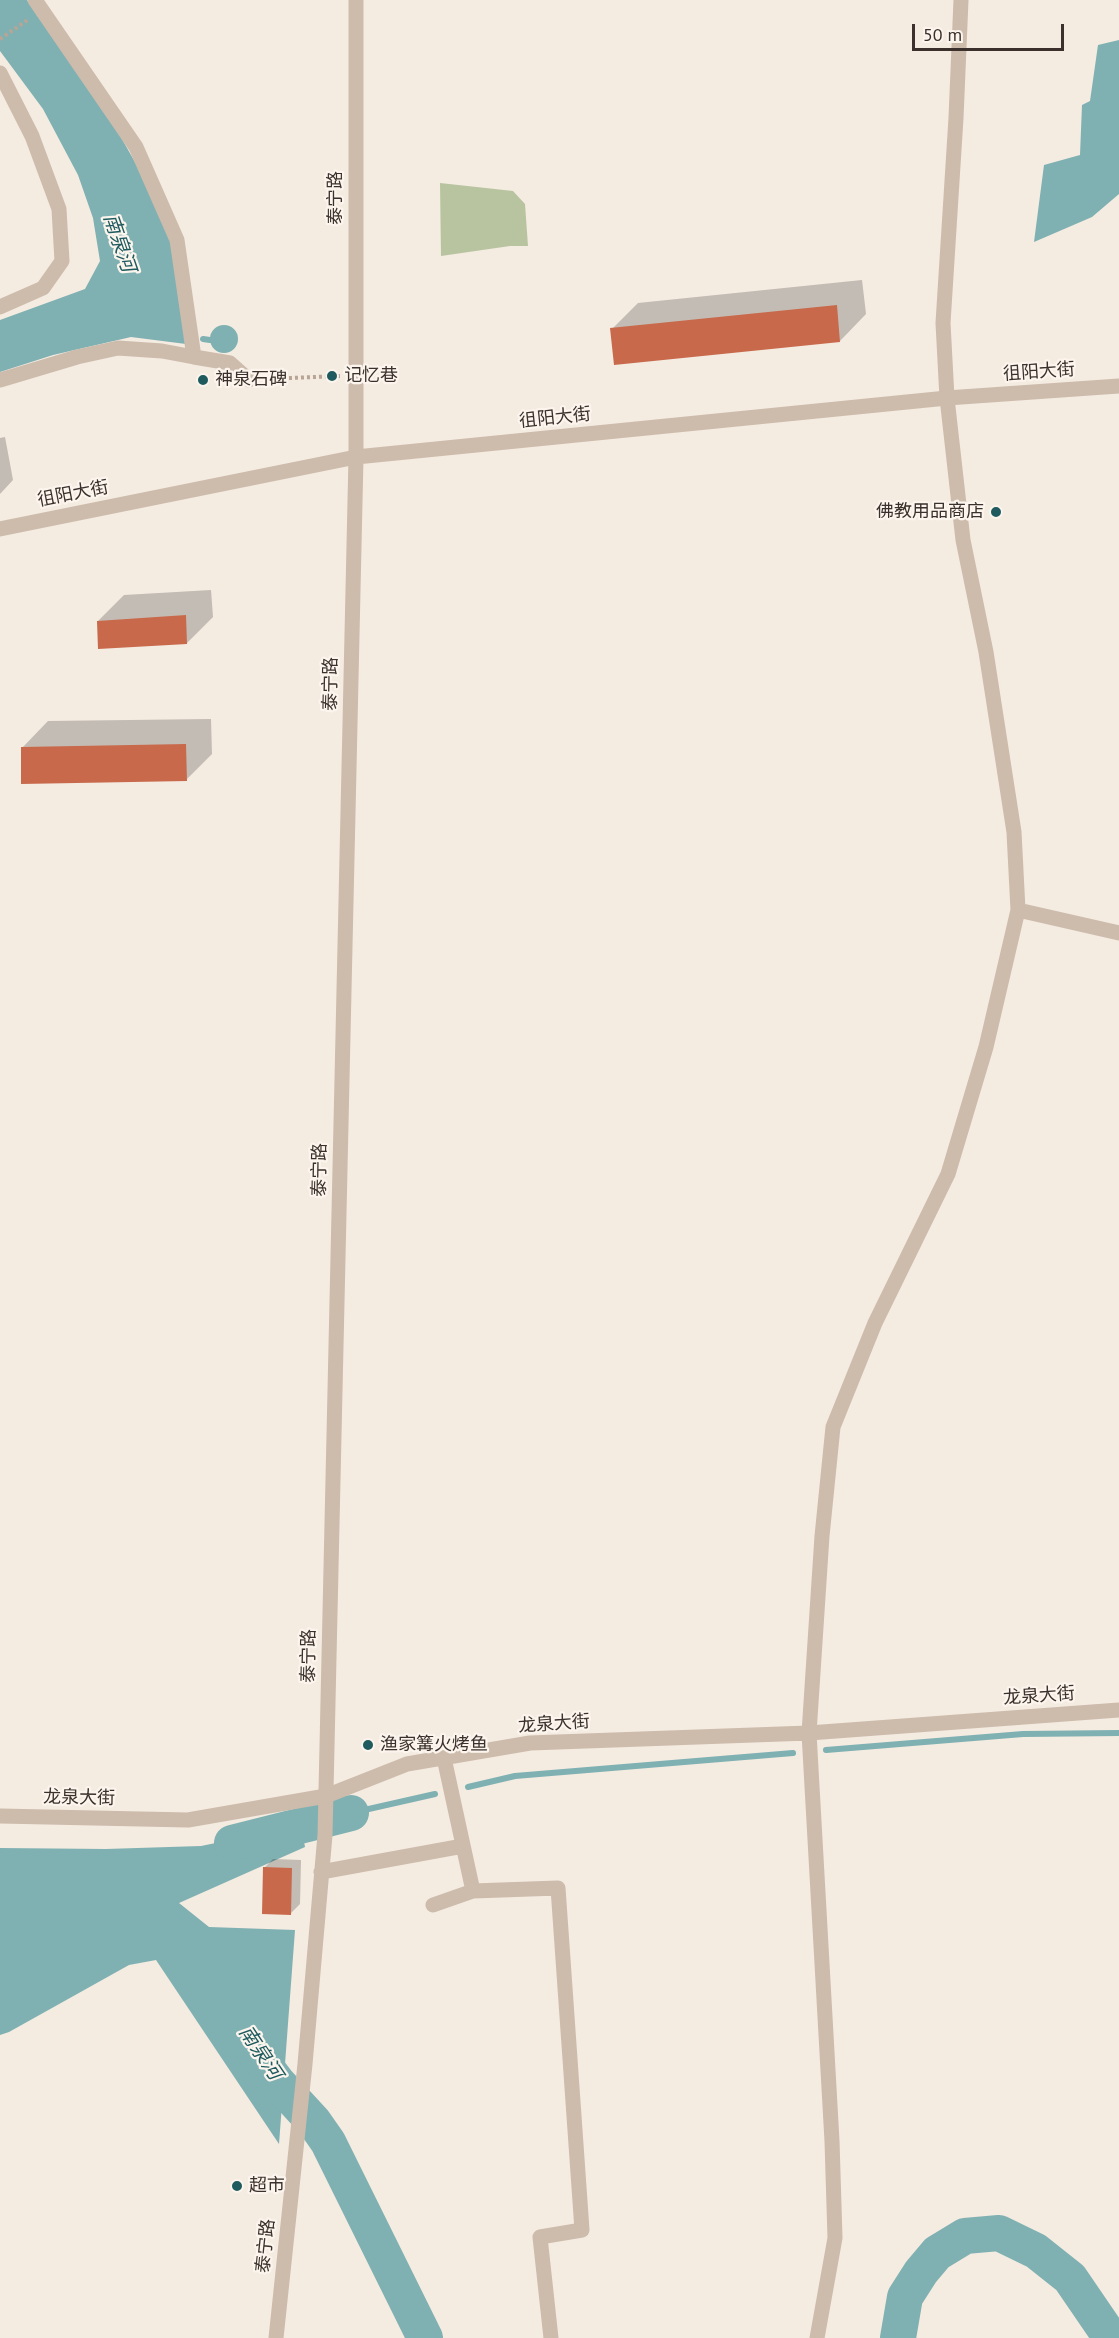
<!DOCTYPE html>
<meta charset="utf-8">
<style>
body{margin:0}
#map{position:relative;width:1119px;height:2338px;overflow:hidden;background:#f4ebe1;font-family:"PT Sans",sans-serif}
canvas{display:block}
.scale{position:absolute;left:912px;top:24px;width:152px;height:27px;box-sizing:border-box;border:3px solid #3b302b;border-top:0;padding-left:8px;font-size:18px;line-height:21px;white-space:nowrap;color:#3b302b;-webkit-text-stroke:4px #fbf5ee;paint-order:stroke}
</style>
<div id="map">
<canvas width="1119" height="2338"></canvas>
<div class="scale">50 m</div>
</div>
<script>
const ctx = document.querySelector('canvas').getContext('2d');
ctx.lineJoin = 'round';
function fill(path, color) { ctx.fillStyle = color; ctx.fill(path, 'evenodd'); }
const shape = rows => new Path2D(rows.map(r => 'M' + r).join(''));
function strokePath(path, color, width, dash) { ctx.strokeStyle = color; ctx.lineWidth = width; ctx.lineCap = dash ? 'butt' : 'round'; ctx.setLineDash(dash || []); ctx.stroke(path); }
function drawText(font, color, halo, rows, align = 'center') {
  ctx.font = font + ' "PT Sans","Noto Sans SC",sans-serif'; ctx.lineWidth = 4.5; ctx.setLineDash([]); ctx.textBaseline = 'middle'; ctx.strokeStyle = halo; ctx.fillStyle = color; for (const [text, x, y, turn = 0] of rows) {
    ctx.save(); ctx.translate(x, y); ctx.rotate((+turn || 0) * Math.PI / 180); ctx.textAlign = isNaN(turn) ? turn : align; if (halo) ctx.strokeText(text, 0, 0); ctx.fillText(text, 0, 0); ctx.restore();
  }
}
const green = shape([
 [440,183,513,191,525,204,528,246,510,246,441,256]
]);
const water = shape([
 [0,0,27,0,118,132,144,178,171,242,186,344,131,337,53,355,0,372,0,320,85,289,100,261,93,218,78,175,43,109,0,51],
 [1119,40,1119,194,1092,217,1034,242,1044,165,1080,155,1082,105,1090,101,1098,45],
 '210 339a14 14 0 1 1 28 0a14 14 0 1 1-28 0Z',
 [302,1831,305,1847,179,1903,209,1927,295,1930,279,2144,156,1960,129,1965,9,2032,0,2035,0,1848,106,1849,201,1846,270,1832]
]);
const shadow = shape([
 [862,280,866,314,840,341,612,329,638,303],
 [5,437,13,480,0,494,0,438],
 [211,590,213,617,187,643,98,621,124,595],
 [211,719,212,754,186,780,22,748,48,721],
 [273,1859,301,1860,300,1904,291,1913,264,1868]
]);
const stream = shape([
 [203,339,210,340],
 [826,1750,1023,1734,1119,1733],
 [468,1787,515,1776,793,1753],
 [351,1813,435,1794]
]);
const river = shape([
 [232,1843,351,1813],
 [254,2051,278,2083,314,2122,328,2142,425,2338],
 [898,2338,905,2297,921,2272,937,2253,965,2236,999,2233,1036,2251,1070,2278,1111,2338]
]);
const building = shape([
 [837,305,840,342,614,365,610,328],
 [186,615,187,644,98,649,97,621],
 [186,744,187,781,21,784,21,747],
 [263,1867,292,1868,291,1915,262,1914]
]);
const path = shape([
 [0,39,29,19],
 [265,379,341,376]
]);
const minor = shape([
 [0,73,32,136,59,209,62,261,43,288,0,307],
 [194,357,230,363,249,380],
 [0,380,77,357,118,348,162,351,194,357,177,240,136,147,35,0],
 [0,529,356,457,947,398,1119,386],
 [1018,910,1119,933],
 [444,1758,473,1891],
 [0,1816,188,1820,326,1796,407,1764,530,1743,809,1733,1119,1710],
 [321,1872,463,1846],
 [433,1905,473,1891,558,1888,582,2230,540,2237,551,2338],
 [276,2338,305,2064,325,1835,356,457,356,0],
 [817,2338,835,2238,832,2141,809,1733,822,1536,833,1427,875,1323,948,1174,986,1047,1018,910,1014,832,986,652,963,540,947,398,943,323,956,118,961,0]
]);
const markers = [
 [332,376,6,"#1f5a5e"],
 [203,380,6,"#1f5a5e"],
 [996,512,6,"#1f5a5e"],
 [368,1745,6,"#1f5a5e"],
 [237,2186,6,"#1f5a5e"]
];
const streetNames = [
 ["泰宁路",336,198,-90],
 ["徂阳大街",1039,372,-4],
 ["徂阳大街",555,418,-6],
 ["徂阳大街",73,494,-11],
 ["泰宁路",331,684,-89],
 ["泰宁路",320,1170,-89],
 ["泰宁路",309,1656,-89],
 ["龙泉大街",1039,1696,-4],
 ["龙泉大街",554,1724,-4],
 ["龙泉大街",79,1798,1],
 ["泰宁路",266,2246,-84]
];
const poiNames = [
 ["记忆巷",344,376],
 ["神泉石碑",215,380],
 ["佛教用品商店",984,512,"right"],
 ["渔家篝火烤鱼",380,1745],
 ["超市",249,2186]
];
const waterNames = [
 ["南泉河",119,243,71],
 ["南泉河",260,2053,56]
];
fill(green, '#b8c4a0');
fill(water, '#7fb0b2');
fill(shadow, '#0003');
strokePath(stream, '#7fb0b2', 6);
strokePath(river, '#7fb0b2', 36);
fill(building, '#c8694b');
strokePath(path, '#b9a596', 4, [3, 3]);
strokePath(minor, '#cdbbac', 15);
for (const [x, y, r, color] of markers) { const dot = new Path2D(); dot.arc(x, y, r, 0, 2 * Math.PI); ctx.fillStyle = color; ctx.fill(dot); strokePath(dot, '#fbf5ee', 2); }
drawText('18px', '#3b302b', '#fbf5ee', streetNames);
drawText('18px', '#3b302b', '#fbf5ee', poiNames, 'left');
drawText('italic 20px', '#1f5a5e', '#fbf5ee', waterNames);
</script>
